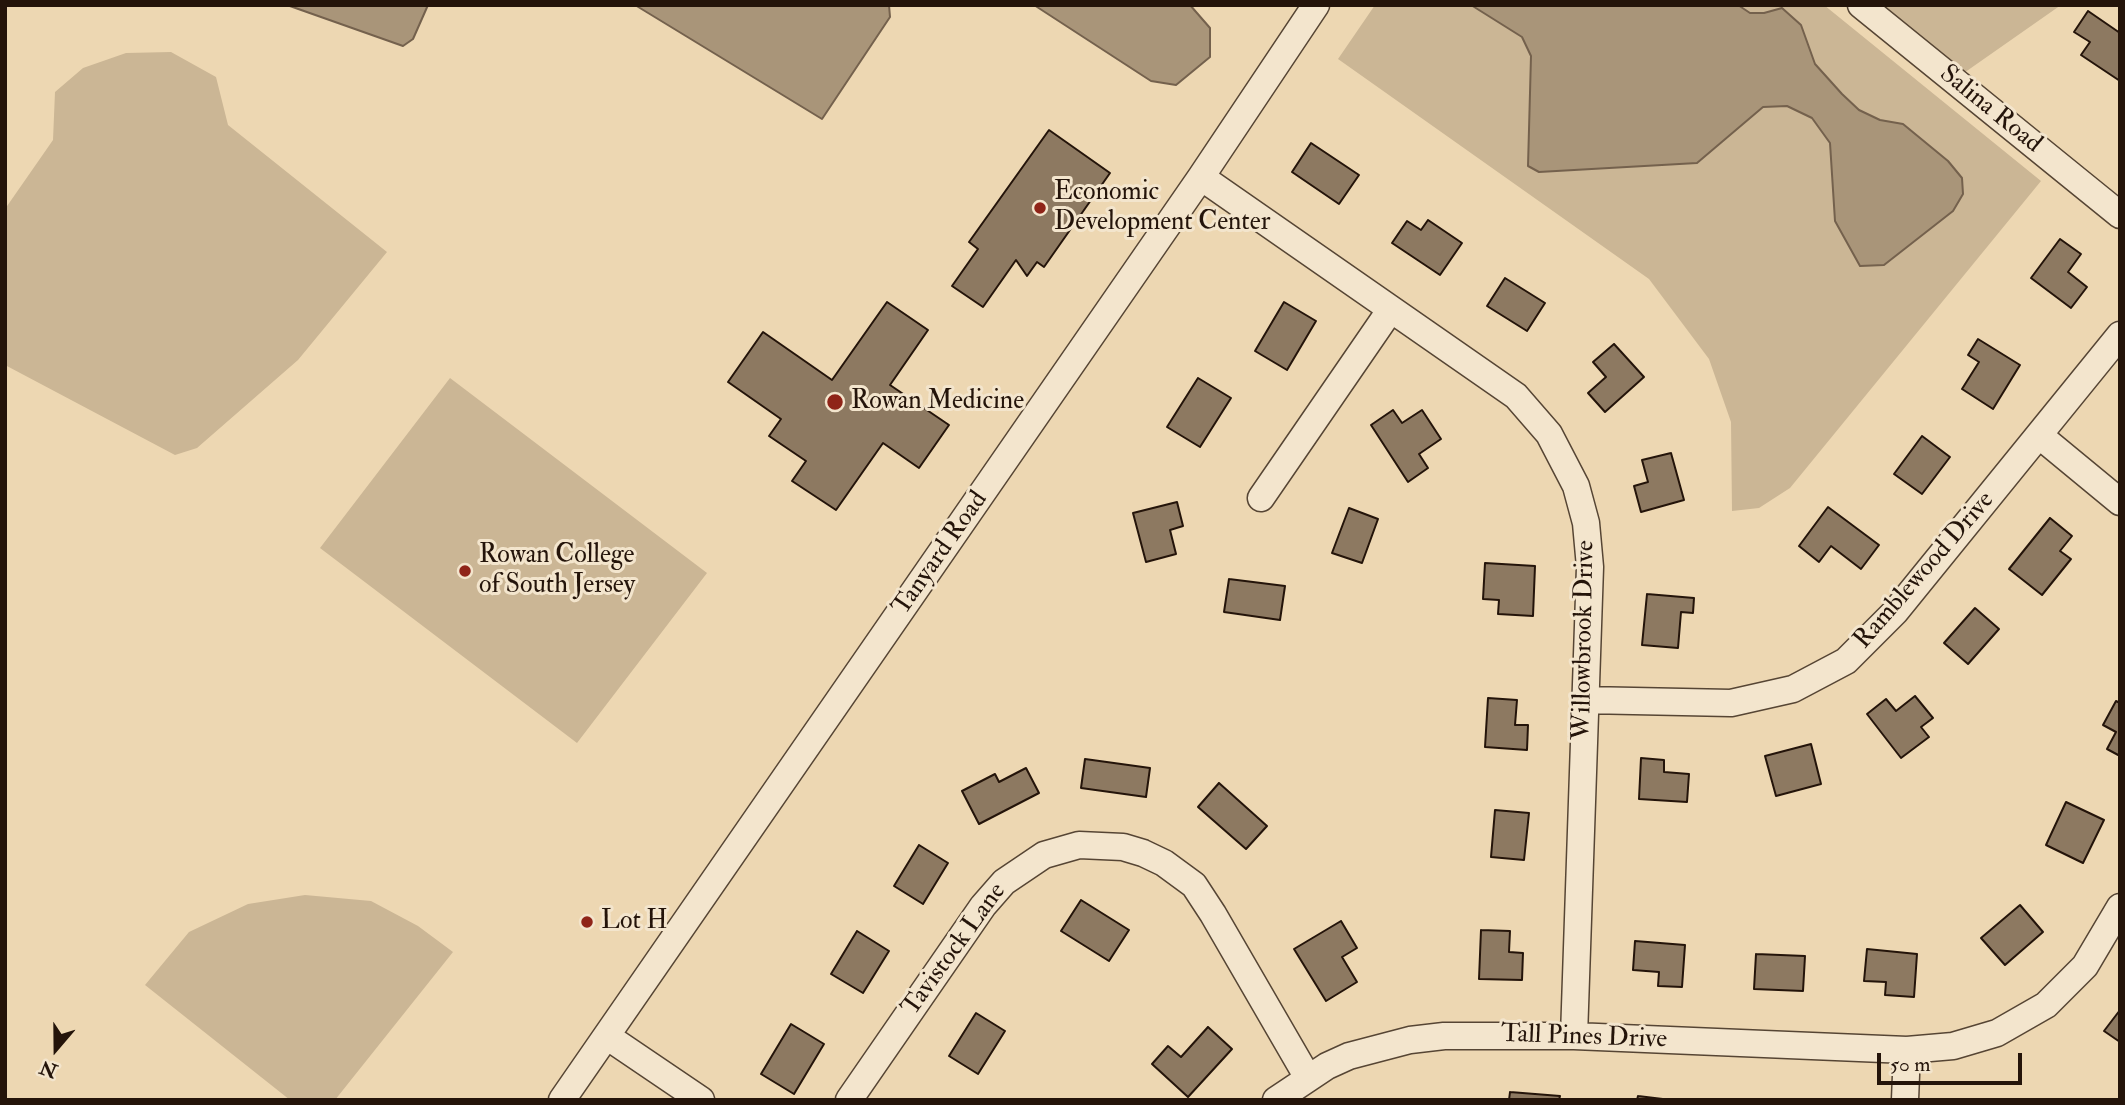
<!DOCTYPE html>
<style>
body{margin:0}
#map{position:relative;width:2125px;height:1105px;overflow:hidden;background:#edd7b2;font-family:"IM FELL Double Pica",serif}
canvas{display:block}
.frame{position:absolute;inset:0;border:7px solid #24140a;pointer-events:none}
.north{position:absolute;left:21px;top:1014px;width:70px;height:70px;-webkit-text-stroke:5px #f3e5cd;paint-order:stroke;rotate:200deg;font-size:19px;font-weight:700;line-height:28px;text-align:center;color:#24140a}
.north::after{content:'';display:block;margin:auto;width:24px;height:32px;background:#24140a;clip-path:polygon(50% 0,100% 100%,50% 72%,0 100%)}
.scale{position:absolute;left:1877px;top:1053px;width:145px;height:32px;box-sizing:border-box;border:4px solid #24140a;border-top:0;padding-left:9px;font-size:21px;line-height:24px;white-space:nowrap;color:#24140a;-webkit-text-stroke:5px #f3e5cd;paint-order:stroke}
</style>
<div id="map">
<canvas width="2125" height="1105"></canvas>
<div class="frame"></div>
<div class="north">N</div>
<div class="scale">50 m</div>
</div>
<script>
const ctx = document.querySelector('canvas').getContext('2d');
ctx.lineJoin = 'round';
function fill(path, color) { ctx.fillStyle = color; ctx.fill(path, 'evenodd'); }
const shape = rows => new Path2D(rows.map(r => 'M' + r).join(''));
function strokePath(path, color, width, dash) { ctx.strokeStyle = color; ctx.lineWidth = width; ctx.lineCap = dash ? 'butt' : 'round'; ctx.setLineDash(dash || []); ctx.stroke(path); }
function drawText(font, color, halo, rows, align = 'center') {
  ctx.font = font + ' "IM FELL Double Pica",serif'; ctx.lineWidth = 6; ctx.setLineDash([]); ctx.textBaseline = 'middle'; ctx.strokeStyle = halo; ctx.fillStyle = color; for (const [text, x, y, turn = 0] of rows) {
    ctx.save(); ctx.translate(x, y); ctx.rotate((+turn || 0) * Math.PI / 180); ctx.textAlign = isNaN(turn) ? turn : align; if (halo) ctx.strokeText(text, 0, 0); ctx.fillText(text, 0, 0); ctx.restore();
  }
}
const green = shape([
 [1375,5,1824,5,2041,181,1790,488,1759,508,1732,511,1731,422,1709,359,1649,279,1338,59],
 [1871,5,2061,5,1961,75],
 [171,52,216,77,228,125,387,252,298,360,197,448,175,455,5,365,5,209,53,140,55,92,83,68,126,53],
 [450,378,707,573,577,743,320,548],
 [305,895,371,901,418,926,453,952,335,1100,290,1100,145,985,189,932,248,904]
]);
const water = shape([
 [287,5,428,5,413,39,403,46,287,5],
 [635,5,889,5,890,17,822,119,635,5],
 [1034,5,1190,5,1210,28,1210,57,1176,85,1151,81,1034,5],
 [1471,5,1738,5,1750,13,1764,13,1782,8,1801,25,1815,64,1842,94,1859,110,1880,120,1903,124,1948,161,1962,178,1963,194,1953,211,1884,265,1860,266,1835,221,1830,143,1812,118,1787,106,1763,107,1697,163,1539,172,1528,166,1531,56,1522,37,1471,5]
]);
const building = shape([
 [2088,11,2120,33,2120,81,2081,55,2090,42,2074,32,2088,11],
 [1049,130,1110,173,1044,267,1037,262,1027,276,1016,260,983,307,952,286,978,249,969,242,1049,130],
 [1311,143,1359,175,1339,204,1292,172,1311,143],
 [1428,220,1462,243,1440,275,1392,243,1407,221,1421,230,1428,220],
 [2060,239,2081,254,2068,272,2087,287,2071,308,2031,278,2060,239],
 [1505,278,1545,303,1527,331,1487,306,1505,278],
 [887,302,928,330,890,385,949,425,919,468,883,443,836,510,792,481,806,461,769,436,781,419,728,382,763,332,832,380,887,302],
 [1284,302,1316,321,1287,370,1255,351,1284,302],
 [1978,339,2020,365,1993,409,1962,389,1979,362,1968,355,1978,339],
 [1614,344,1644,377,1605,412,1588,393,1606,377,1593,362,1614,344],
 [1198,378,1231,398,1200,447,1167,427,1198,378],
 [1393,410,1402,423,1422,410,1441,439,1419,454,1428,468,1408,482,1371,425,1393,410],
 [1922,436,1950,457,1922,494,1894,474,1922,436],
 [1671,453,1684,500,1641,512,1634,486,1648,482,1642,460,1671,453],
 [1177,502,1183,526,1170,530,1176,554,1146,562,1133,513,1177,502],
 [1828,507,1879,545,1861,569,1831,546,1819,562,1799,546,1828,507],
 [1349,508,1378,519,1362,563,1332,553,1349,508],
 [2050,518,2072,536,2060,551,2071,559,2042,595,2009,569,2050,518],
 [1485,563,1535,566,1533,616,1498,614,1499,600,1483,599,1485,563],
 [1229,579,1285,586,1280,620,1224,612,1229,579],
 [1647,594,1694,598,1693,613,1681,612,1678,648,1642,645,1647,594],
 [1975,608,1999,629,1968,664,1944,643,1975,608],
 [1915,696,1933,718,1921,727,1929,737,1901,758,1867,714,1886,699,1896,711,1915,696],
 [1488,698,1517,700,1515,725,1528,725,1527,750,1485,747,1488,698],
 [2116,701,2120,703,2120,756,2107,749,2116,732,2103,725,2116,701],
 [1811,744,1821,784,1776,796,1765,756,1811,744],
 [1641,758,1664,760,1664,772,1689,774,1687,802,1639,799,1641,758],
 [1085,759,1150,768,1146,797,1081,788,1085,759],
 [1026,768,1039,793,979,824,962,791,995,774,999,782,1026,768],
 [1219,783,1267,826,1246,849,1198,807,1219,783],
 [2066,802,2104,820,2083,863,2046,845,2066,802],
 [1495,810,1529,813,1524,860,1491,857,1495,810],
 [919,845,948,863,923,904,894,886,919,845],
 [1081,900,1129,930,1109,961,1061,931,1081,900],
 [2020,905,2043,932,2005,965,1981,938,2020,905],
 [1341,921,1357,948,1342,957,1357,982,1326,1001,1294,949,1341,921],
 [1481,930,1510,931,1509,952,1523,953,1522,980,1479,979,1481,930],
 [857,931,889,951,863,993,831,974,857,931],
 [1635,941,1685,945,1682,987,1658,986,1659,972,1633,970,1635,941],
 [1867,949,1917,954,1914,997,1885,995,1886,982,1864,981,1867,949],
 [1756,954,1805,956,1803,991,1754,989,1756,954],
 [2120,1010,2120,1042,2104,1031,2120,1010],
 [976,1013,1005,1031,978,1074,949,1056,976,1013],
 [791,1024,824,1044,794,1094,761,1074,791,1024],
 [1208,1027,1232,1049,1188,1097,1152,1064,1168,1046,1181,1057,1208,1027],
 [1510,1092,1560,1096,1559,1100,1509,1100,1510,1092],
 [1638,1096,1671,1100,1637,1100,1638,1096]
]);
const minor = shape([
 [1861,5,2120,215],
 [1201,177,1516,396,1549,434,1576,486,1586,523,1590,567,1574,1036],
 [2040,436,2120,502],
 [1261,498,1391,309],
 [1585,700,1731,703,1793,689,1846,661,1895,612,2120,335],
 [608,1037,701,1100],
 [562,1100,1201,177,1316,5],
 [849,1100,983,906,1004,882,1044,855,1079,845,1123,847,1143,853,1164,863,1194,885,1213,914,1308,1078],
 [1276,1100,1327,1066,1349,1056,1410,1040,1444,1036,1574,1036,1907,1050,1953,1046,1997,1033,2046,1005,2085,966,2120,907],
 [1905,1100,1907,1050]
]);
const markers = [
 [1040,208,7,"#8f2418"],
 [835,402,9,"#8f2418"],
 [465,571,7,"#8f2418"],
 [587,922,7,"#8f2418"]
];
const streetNames = [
 ["Salina Road",1990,110,39],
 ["Tanyard Road",941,554,-55],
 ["Ramblewood Drive",1925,571,-49],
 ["Willowbrook Drive",1585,640,-89],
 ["Tavistock Lane",955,950,-54],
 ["Tall Pines Drive",1584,1038,2]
];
const poiNames = [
 ["Economic",1054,193],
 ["Development Center",1054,223],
 ["Rowan Medicine",851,402],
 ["Rowan College",479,556],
 ["of South Jersey",479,586],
 ["Lot H",601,922]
];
fill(green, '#cbb695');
fill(water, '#a99579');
strokePath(water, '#74614d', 2);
fill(building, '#8d7961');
strokePath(building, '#24140a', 2);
strokePath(minor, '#564534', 29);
strokePath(minor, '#f3e5cd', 26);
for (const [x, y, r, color] of markers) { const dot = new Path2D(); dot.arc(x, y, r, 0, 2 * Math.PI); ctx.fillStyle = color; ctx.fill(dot); strokePath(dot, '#f3e5cd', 2.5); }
drawText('26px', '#24140a', '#f3e5cd', streetNames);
drawText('26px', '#24140a', '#f3e5cd', poiNames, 'left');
</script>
